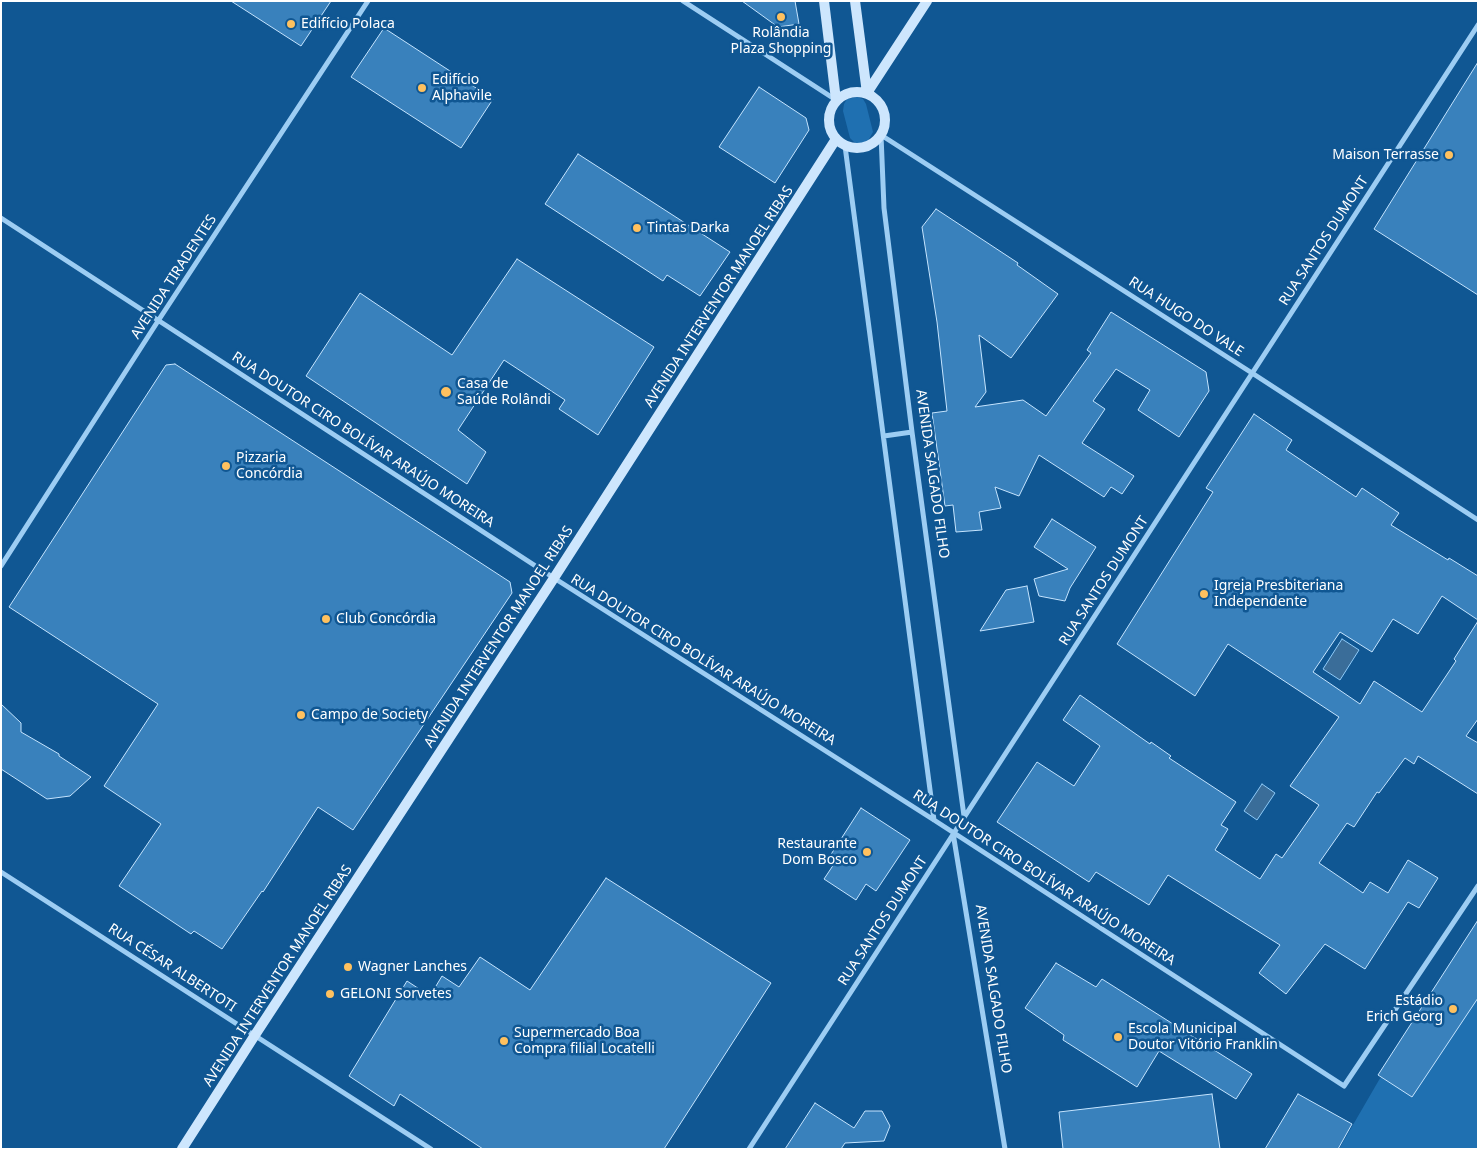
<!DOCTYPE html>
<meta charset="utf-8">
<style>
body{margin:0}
#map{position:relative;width:1479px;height:1150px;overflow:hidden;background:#105793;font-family:"Noto Sans",sans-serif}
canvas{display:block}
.frame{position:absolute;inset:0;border:2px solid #fff;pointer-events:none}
</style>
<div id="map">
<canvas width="1479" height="1150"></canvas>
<div class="frame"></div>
</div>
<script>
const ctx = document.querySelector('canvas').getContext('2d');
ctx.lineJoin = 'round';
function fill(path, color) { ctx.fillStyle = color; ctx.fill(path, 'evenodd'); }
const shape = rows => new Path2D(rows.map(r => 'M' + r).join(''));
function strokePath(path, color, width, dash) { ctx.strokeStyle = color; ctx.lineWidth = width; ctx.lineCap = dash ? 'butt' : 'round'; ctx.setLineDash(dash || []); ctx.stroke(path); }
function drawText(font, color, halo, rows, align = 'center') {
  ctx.font = font + ' "Noto Sans",sans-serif'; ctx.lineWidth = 5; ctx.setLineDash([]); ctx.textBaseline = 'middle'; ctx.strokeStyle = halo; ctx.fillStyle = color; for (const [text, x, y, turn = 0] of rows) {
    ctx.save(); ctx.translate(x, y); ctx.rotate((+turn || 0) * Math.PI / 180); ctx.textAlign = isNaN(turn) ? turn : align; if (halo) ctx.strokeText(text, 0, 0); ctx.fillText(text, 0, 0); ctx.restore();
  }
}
const green = shape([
 [857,97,863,99,866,104,873,132,868,141,858,144,854,142,850,138,843,111,844,104,847,99],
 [1478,939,1478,1149,1339,1149,1379,1080]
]);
const water = shape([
 [1342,639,1359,650,1340,680,1323,669,1342,639],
 [1262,784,1275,793,1257,820,1244,811,1262,784]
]);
const building = shape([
 [231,1,331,1,301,46,231,1],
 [742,1,795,1,799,24,778,27,742,1],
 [384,28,493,99,461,148,351,77,384,28],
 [1478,62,1478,295,1374,229,1478,62],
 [759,87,806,118,809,130,775,183,719,147,759,87],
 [578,154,730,252,700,296,667,275,663,281,545,204,578,154],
 [936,209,1018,263,1017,265,1058,294,1011,358,979,335,986,392,975,407,1023,400,1046,416,1091,353,1087,350,1111,312,1206,372,1209,391,1179,437,1138,410,1150,390,1116,369,1093,401,1105,409,1082,443,1134,476,1122,494,1111,487,1104,497,1039,455,1019,496,995,487,1001,508,979,512,982,530,956,532,953,505,945,506,932,413,947,411,937,322,922,227,936,209],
 [517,259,654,347,598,435,559,409,565,400,504,360,458,430,486,452,467,484,306,376,360,293,452,355,517,259],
 [175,364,510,582,512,593,353,830,318,807,263,892,262,891,222,949,194,931,191,934,119,886,161,824,104,786,158,704,9,607,166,365,175,364],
 [1254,414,1292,440,1286,450,1356,497,1362,488,1399,513,1391,525,1448,560,1449,558,1478,576,1478,620,1442,596,1418,634,1393,619,1372,652,1340,632,1313,672,1360,704,1374,681,1422,712,1456,661,1454,659,1478,621,1478,719,1466,736,1478,743,1478,794,1418,756,1414,764,1405,758,1379,793,1377,792,1354,827,1347,823,1319,863,1363,893,1370,882,1388,893,1408,860,1438,878,1419,908,1408,902,1365,969,1325,944,1286,994,1259,973,1280,945,1168,875,1149,905,1096,872,1089,882,997,822,1037,762,1074,786,1100,746,1063,720,1080,695,1150,744,1151,742,1171,756,1169,758,1236,802,1221,825,1228,829,1215,850,1260,879,1276,854,1282,858,1319,805,1290,786,1339,717,1228,644,1195,696,1117,644,1213,492,1206,488,1254,414],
 [1052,519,1096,547,1070,588,1065,601,1039,596,1034,579,1068,569,1034,547,1052,519],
 [1027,586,1034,622,980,631,1006,590,1027,586],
 [1,704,21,723,21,732,59,754,59,756,91,777,70,796,47,799,1,769,1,704],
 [861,808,910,840,876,891,866,884,856,900,824,879,834,864,828,859,861,808],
 [606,878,771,983,664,1149,483,1149,400,1094,394,1106,349,1076,407,981,430,996,442,976,459,987,480,957,530,990,606,878],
 [1478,920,1478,998,1412,1097,1378,1075,1478,920],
 [1056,963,1096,987,1102,979,1252,1074,1236,1099,1159,1051,1137,1087,1063,1040,1064,1035,1025,1008,1056,963],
 [1212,1094,1220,1149,1063,1149,1059,1112,1212,1094],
 [1298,1094,1352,1124,1338,1149,1265,1149,1298,1094],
 [815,1103,854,1128,865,1111,882,1111,890,1126,884,1141,845,1143,841,1149,785,1149,815,1103]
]);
const street = shape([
 [683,1,836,100],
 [881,135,1252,373,1478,520],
 [881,135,884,208,912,432,964,816],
 [845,146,934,820],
 [1,218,554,578,934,820,1344,1086,1478,886],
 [884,436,912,432],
 [1,566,158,321,368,1],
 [953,833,1005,1149],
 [1,872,431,1149],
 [749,1149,1478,25]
]);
const secondary = shape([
 [824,1,836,100],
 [855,1,867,93],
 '829 120a28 28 0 1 1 56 0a28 28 0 1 1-56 0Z',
 [867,93,927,1],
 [182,1149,255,1035,554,578,836,139]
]);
const markers = [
 [781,17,5,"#ffc15f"],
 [291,24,5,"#ffc15f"],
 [422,88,5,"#ffc15f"],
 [1449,155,5,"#ffc15f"],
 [637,228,5,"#ffc15f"],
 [446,392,6,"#ffc15f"],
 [226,466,5,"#ffc15f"],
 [1204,594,5,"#ffc15f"],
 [326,619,5,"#ffc15f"],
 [301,715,5,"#ffc15f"],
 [867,852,5,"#ffc15f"],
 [348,967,5,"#ffc15f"],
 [330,994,5,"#ffc15f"],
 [1453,1009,5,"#ffc15f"],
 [1118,1037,5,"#ffc15f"],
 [504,1041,5,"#ffc15f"]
];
const poiNames = [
 ["Edifício Polaca",301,24],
 ["Rolândia",781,33,"center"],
 ["Plaza Shopping",781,49,"center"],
 ["Edifício",432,80],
 ["Alphavile",432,96],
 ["Maison Terrasse",1439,155,"right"],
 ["Tintas Darka",647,228],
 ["Casa de",457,384],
 ["Saúde Rolândi",457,400],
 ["Pizzaria",236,458],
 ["Concórdia",236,474],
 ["Igreja Presbiteriana",1214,586],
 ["Independente",1214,602],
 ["Club Concórdia",336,619],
 ["Campo de Society",311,715],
 ["Restaurante",857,844,"right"],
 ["Dom Bosco",857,860,"right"],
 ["Wagner Lanches",358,967],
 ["GELONI Sorvetes",340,994],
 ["Estádio",1443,1001,"right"],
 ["Erich Georg",1443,1017,"right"],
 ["Escola Municipal",1128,1029],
 ["Doutor Vitório Franklin",1128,1045],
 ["Supermercado Boa",514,1033],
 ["Compra filial Locatelli",514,1049]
];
const streetNames = [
 ["RUA SANTOS DUMONT",1324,241,-57],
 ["AVENIDA TIRADENTES",174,277,-57],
 ["AVENIDA INTERVENTOR MANOEL RIBAS",719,297,-57],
 ["RUA HUGO DO VALE",1186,317,33],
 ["RUA DOUTOR CIRO BOLÍVAR ARAÚJO MOREIRA",363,440,33],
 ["AVENIDA SALGADO FILHO",932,474,82],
 ["RUA SANTOS DUMONT",1104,581,-57],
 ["AVENIDA INTERVENTOR MANOEL RIBAS",499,637,-57],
 ["RUA DOUTOR CIRO BOLÍVAR ARAÚJO MOREIRA",703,660,32],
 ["RUA DOUTOR CIRO BOLÍVAR ARAÚJO MOREIRA",1044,878,33],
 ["RUA SANTOS DUMONT",883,921,-57],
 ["RUA CÉSAR ALBERTOTI",172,968,33],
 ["AVENIDA INTERVENTOR MANOEL RIBAS",278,976,-57],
 ["AVENIDA SALGADO FILHO",993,989,81]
];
fill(green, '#1f70b1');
fill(water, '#3a6d99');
strokePath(water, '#8fcaf7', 1);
fill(building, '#3981bc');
strokePath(building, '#c5e4fe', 1);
strokePath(street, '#9dcdf3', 5);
strokePath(secondary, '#cde6fd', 10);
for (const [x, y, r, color] of markers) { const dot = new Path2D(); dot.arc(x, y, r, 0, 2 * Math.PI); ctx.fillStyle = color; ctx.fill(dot); strokePath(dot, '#105793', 2); }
drawText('14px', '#fff', '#105793', poiNames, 'left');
drawText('14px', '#fff', '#105793', streetNames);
</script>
